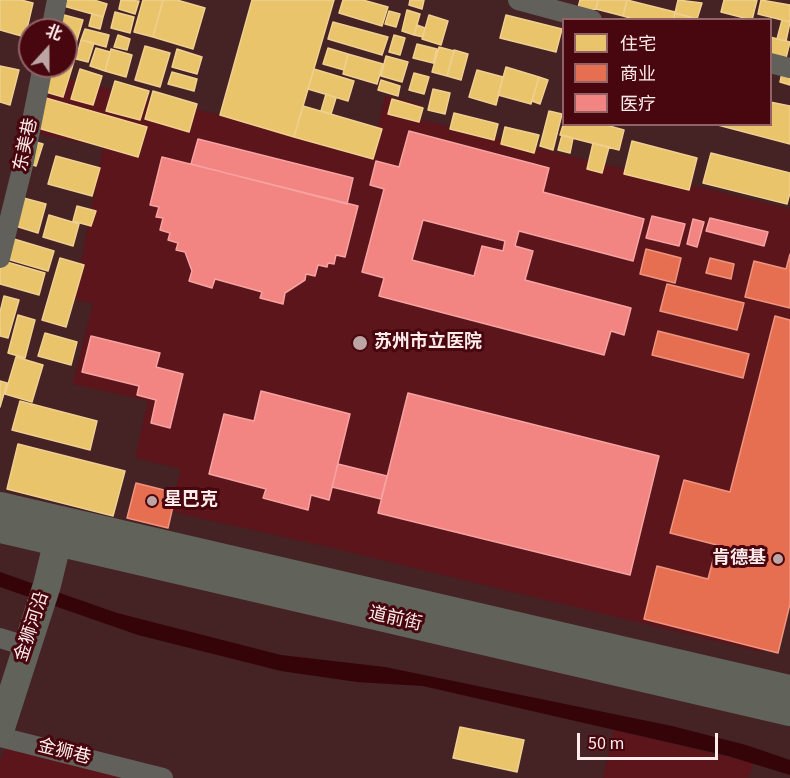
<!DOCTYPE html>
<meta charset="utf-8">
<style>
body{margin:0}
#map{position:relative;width:790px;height:778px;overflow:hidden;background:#452224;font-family:"Source Sans 3","Noto Sans SC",sans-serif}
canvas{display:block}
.legend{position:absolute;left:562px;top:18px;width:210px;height:108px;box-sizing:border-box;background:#48060e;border:2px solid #916266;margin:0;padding:8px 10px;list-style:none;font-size:18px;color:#feeceb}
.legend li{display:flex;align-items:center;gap:12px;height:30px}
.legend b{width:30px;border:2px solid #916266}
.north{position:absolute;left:18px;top:18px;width:60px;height:60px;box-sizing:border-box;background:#48060e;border:2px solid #916266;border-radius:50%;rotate:21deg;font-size:16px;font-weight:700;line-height:24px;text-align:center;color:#feeceb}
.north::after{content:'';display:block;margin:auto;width:21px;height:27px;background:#bda5a5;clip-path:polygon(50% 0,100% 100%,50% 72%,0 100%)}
.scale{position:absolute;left:577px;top:733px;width:141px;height:27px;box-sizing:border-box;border:3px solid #feeceb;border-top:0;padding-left:8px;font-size:18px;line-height:21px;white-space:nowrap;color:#feeceb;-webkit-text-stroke:4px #48060e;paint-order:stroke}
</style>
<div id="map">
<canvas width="790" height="778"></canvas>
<ul class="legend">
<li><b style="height:16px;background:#e9c46a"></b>住宅</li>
<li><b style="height:16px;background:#e76f51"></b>商业</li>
<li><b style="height:16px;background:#f28482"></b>医疗</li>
</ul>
<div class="north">北</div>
<div class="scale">50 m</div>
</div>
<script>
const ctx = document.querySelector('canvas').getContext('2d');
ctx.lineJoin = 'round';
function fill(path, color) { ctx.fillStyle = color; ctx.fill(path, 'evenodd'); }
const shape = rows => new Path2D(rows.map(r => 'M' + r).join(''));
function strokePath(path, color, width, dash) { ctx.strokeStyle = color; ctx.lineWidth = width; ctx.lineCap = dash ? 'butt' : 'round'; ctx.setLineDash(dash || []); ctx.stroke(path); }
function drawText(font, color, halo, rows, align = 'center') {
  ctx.font = font + ' "Source Sans 3","Noto Sans SC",sans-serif'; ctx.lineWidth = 6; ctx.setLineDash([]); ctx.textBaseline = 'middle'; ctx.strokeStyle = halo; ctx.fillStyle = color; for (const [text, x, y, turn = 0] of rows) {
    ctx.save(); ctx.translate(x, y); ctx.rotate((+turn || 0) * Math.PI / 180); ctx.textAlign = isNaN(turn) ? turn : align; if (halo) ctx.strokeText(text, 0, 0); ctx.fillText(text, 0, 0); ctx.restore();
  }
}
const built = shape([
 [51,75,372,151,385,96,420,104,418,119,790,209,790,607,781,643,761,652,328,547,169,511,181,469,135,458,148,401,73,384,93,303,74,300,103,147,38,134],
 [614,730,753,763,749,778,603,778],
 [6,747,128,778,0,778,0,763]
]);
const water = shape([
 [0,572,117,613,281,655,385,667,672,726,746,745,790,760,790,775,728,756,423,686,357,682,281,671,138,635,0,587]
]);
const homes = shape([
 [0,0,21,0,33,3,25,37,0,30,0,0],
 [61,0,94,0,107,4,103,17,60,5,61,0],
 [121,0,139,1,135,14,119,9,121,0],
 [143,0,163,0,153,37,134,32,143,0],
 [163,0,177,0,205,8,193,49,153,37,163,0],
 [252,0,334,0,294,137,220,115,252,0],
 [343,0,363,0,388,7,382,26,339,13,343,0],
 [410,0,424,0,422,9,409,5,410,0],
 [580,0,598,0,596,9,577,12,580,0],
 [598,0,627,0,623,16,596,9,598,0],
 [627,0,675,12,673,20,637,20,623,16,627,0],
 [678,0,702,3,697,19,675,13,678,0],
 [724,0,757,0,752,20,721,12,724,0],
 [761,0,790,5,790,22,758,14,761,0],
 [407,10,420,14,414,35,402,31,407,10],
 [49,11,83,20,74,50,66,48,66,30,44,30,49,11],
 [389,11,400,14,396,27,385,24,389,11],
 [115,12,134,17,130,33,111,28,115,12],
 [675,13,701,20,673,20,675,13],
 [92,14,103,17,100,29,89,26,92,14],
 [429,15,448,21,441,45,422,39,429,15],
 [506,15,562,29,556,52,500,38,506,15],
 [782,20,790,22,786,41,777,39,782,20],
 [333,22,388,37,382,55,328,39,333,22],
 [417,25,425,28,423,37,414,35,417,25],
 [85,29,109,35,106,47,81,40,85,29],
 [118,35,130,39,127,50,114,47,118,35],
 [394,35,405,38,400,55,389,52,394,35],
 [770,37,790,42,786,58,770,54,770,37],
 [81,40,94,43,88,62,76,59,81,40],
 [417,44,437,49,433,63,413,58,417,44],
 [145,46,170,53,160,87,135,80,145,46],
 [439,47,454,51,447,76,432,72,439,47],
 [96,48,110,52,105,71,90,66,96,48],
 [328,48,348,54,344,70,323,64,328,48],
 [111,49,132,55,126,77,105,71,111,49],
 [177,49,202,57,197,74,172,67,177,49],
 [454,50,468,54,461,80,447,76,454,50],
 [348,54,383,64,377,84,343,74,348,54],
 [66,56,75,58,63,97,32,88,38,66,66,66,66,56],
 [386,56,408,62,402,82,381,76,386,56],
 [0,66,19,70,10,105,0,102,0,66],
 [506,67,539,77,531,104,498,95,506,67],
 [80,69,102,76,93,105,71,99,80,69],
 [314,69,354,81,348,101,308,89,314,69],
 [477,70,503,77,496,105,469,97,477,70],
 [172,72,197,79,194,91,168,84,172,72],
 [414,73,429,77,424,94,409,90,414,73],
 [782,73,790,75,790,85,780,82,782,73],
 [539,77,548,80,540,104,532,101,539,77],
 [381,80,400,86,398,96,378,90,381,80],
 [115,81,149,91,140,120,106,111,115,81],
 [433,89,450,93,445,114,428,110,433,89],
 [153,91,197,104,189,132,145,119,153,91],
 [32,94,147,127,138,157,24,124,32,94],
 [326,94,336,98,331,114,321,111,326,94],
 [392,99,423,108,419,122,388,114,392,99],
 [770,102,790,106,790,144,714,124,770,124,770,102],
 [303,106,382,129,373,159,294,137,303,106],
 [549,111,562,114,553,150,540,146,549,111],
 [454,113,498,124,494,140,450,129,454,113],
 [564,122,564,124,602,124,624,130,619,150,560,135,564,122],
 [505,127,539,135,534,153,501,144,505,127],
 [562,135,573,138,570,153,558,150,562,135],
 [25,139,43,144,36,166,19,161,25,139],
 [632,141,697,158,689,190,624,174,632,141],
 [593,143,609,147,602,173,587,169,593,143],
 [711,153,790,173,790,193,787,204,703,183,711,153],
 [56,156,100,168,92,196,48,184,56,156],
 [20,197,46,204,38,233,12,225,20,197],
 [77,206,96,211,91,226,73,221,77,206],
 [49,215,79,224,73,246,43,237,49,215],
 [4,236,54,251,48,271,0,257,4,236],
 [60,258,84,265,66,327,42,320,60,258],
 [0,260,45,273,39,295,0,284,0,260],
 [4,296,19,300,8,338,0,336,0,312,4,296],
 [18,315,35,320,25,358,8,353,18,315],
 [45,333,77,342,71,365,38,356,45,333],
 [16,357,43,365,32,402,5,394,16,357],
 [0,381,7,383,0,407,0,381],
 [20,401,97,421,90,450,12,430,20,401],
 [18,444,125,471,113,516,7,489,18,444],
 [460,727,524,740,517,772,453,758,460,727]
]);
const shops = shape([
 [646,249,681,258,675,283,640,274,646,249],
 [790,254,790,308,745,297,754,261,786,269,790,254],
 [710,258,734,264,731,279,706,273,710,258],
 [667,284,744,303,737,330,660,311,667,284],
 [775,316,790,320,790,604,778,653,644,619,657,566,708,579,717,545,670,533,684,480,730,492,775,316],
 [658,331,749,354,743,378,652,355,658,331],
 [136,483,176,493,168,528,127,518,136,483]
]);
const health = shape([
 [409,131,549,168,543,192,644,219,633,261,519,231,515,246,533,251,525,280,631,308,624,335,611,331,604,355,379,296,384,278,362,272,384,189,370,185,376,161,399,167,409,131],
 [423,220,505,241,503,251,482,246,474,276,412,260,423,220],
 [198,139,353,178,347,204,191,164,198,139],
 [162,157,358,206,345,257,336,255,334,264,328,263,327,267,318,265,315,276,306,274,305,280,285,293,283,304,260,298,262,292,215,279,212,288,189,281,192,271,185,252,176,250,178,243,168,240,170,233,160,230,163,218,156,217,159,207,150,205,162,157],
 [652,216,685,224,679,246,646,238,652,216],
 [710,218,768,232,764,246,706,231,710,218],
 [693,219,704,222,697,247,687,244,693,219],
 [91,336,160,353,156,367,183,374,170,428,151,423,156,400,137,395,139,386,82,372,91,336],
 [261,391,350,414,329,500,311,495,308,510,263,498,266,489,209,474,224,414,254,421,261,391],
 [408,393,659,456,630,575,378,513,408,393],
 [338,464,387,476,381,499,332,487,338,464]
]);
const street = shape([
 [518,0,592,20],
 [51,30,57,0],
 [770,63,790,68],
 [0,258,24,161,43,66],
 [0,638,26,646],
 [0,737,163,778]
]);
const secondary = shape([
 [0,506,790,689],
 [0,529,790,712],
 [0,731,47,585,62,523]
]);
const markers = [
 [360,343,8,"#bda5a5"],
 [152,501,6,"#bda5a5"],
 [778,559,6,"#bda5a5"]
];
const streetNames = [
 ["东美巷",27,145,-78],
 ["道前街",395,620,13],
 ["金狮河沿",33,627,-72],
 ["金狮巷",64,753,14]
];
const poiNames = [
 ["苏州市立医院",374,343],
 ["星巴克",164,501],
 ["肯德基",766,559,"right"]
];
fill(built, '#5b151b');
fill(water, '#340409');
fill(homes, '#e9c46a');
strokePath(homes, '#efd091', 1.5);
fill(shops, '#e76f51');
strokePath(shops, '#ee947f', 1.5);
fill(health, '#f28482');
strokePath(health, '#f6a3a2', 1.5);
strokePath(street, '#61605a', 20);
strokePath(secondary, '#61635a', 28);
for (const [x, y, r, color] of markers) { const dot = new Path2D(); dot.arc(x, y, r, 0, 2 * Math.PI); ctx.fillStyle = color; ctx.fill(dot); strokePath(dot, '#48060e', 2); }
drawText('18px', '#feeceb', '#48060e', streetNames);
drawText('bold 18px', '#feeceb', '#48060e', poiNames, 'left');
</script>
